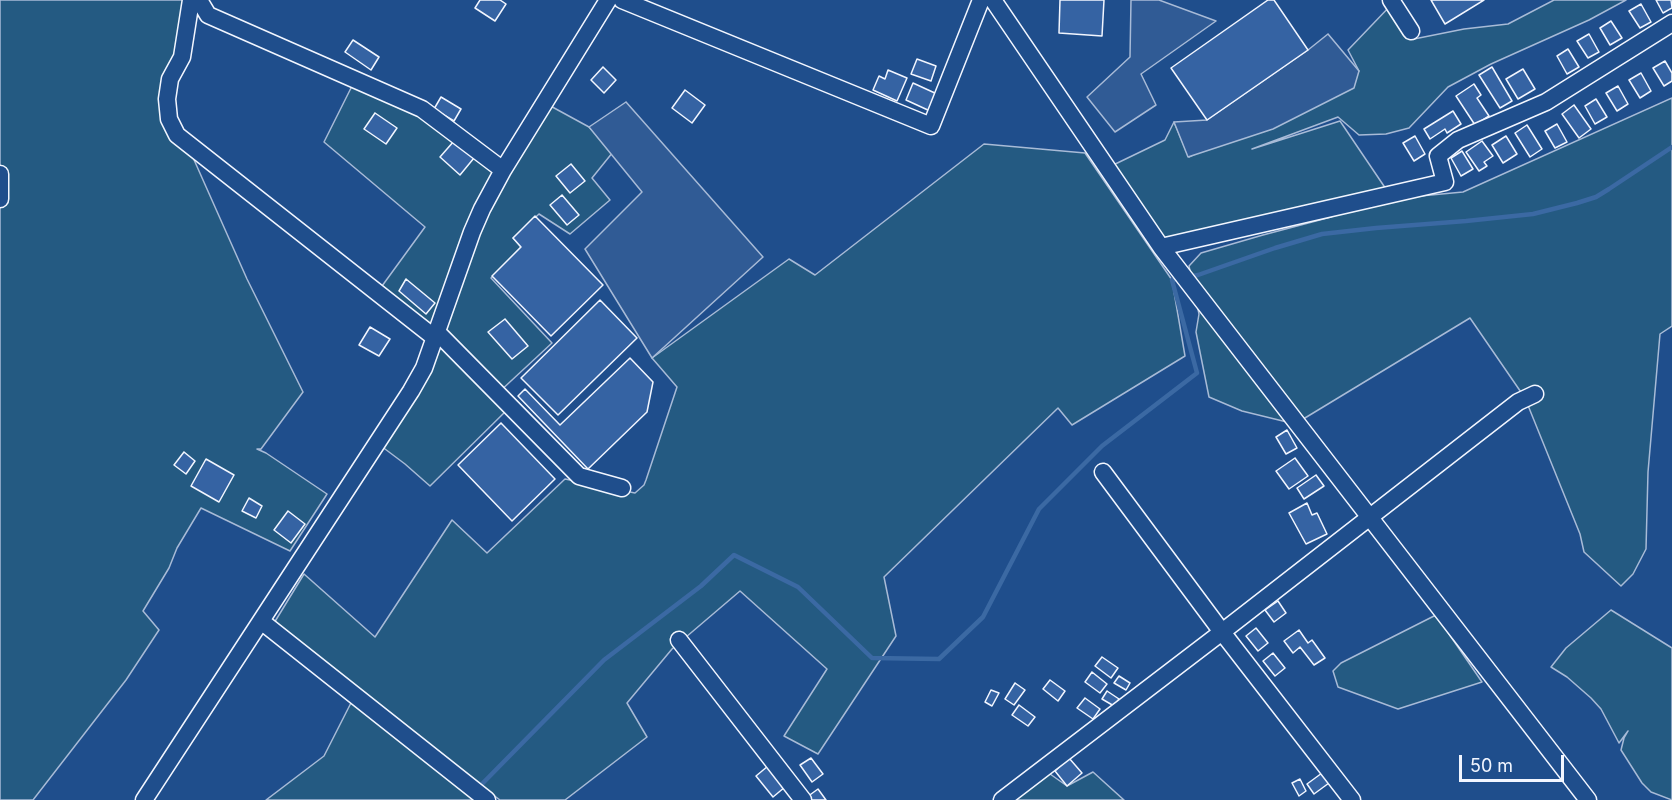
<!DOCTYPE html>
<style>
body{margin:0}
#map{position:relative;width:1672px;height:800px;overflow:hidden;background:#1f4e8c;font-family:Inter,sans-serif}
canvas{display:block}
.scale{position:absolute;left:1459px;top:755px;width:105px;height:27px;box-sizing:border-box;border:3px solid #f2f6ff;border-top:0;padding-left:8px;font-size:18px;line-height:21px;white-space:nowrap;color:#f2f6ff;-webkit-text-stroke:4px #1f4e8c;paint-order:stroke}
</style>
<div id="map">
<canvas width="1672" height="800"></canvas>
<div class="scale">50 m</div>
</div>
<script>
const ctx = document.querySelector('canvas').getContext('2d');
ctx.lineJoin = 'round';
function fill(path, color) { ctx.fillStyle = color; ctx.fill(path, 'evenodd'); }
const shape = rows => new Path2D(rows.map(r => 'M' + r).join(''));
function strokePath(path, color, width, dash) { ctx.strokeStyle = color; ctx.lineWidth = width; ctx.lineCap = dash ? 'butt' : 'round'; ctx.setLineDash(dash || []); ctx.stroke(path); }
const green = shape([
 [0,0,197,0,167,99,247,279,303,392,261,449,257,449,266,453,327,494,290,551,201,508,177,548,169,568,143,611,159,630,126,680,33,800,0,800,0,0],
 [1554,0,1626,0,1589,20,1491,64,1448,87,1409,128,1386,134,1359,135,1338,117,1252,149,1340,121,1390,195,1367,201,1463,192,1672,98,1672,326,1660,334,1648,472,1646,549,1633,574,1621,586,1584,552,1580,534,1525,398,1470,318,1295,424,1242,411,1209,397,1196,332,1199,314,1189,266,1201,253,1263,235,1331,217,1357,203,1161,247,1107,168,1165,140,1174,122,1189,157,1359,71,1348,50,1393,3,1414,39,1464,29,1508,24,1554,0],
 [355,80,422,109,499,166,483,215,545,103,589,127,613,152,592,178,610,200,570,234,539,214,513,238,521,247,491,278,552,343,498,393,437,332,374,297,425,227,324,142,355,80],
 [984,144,1085,153,1172,280,1185,356,1072,425,1058,408,884,577,896,636,818,754,784,736,827,669,740,591,672,649,627,703,647,737,565,800,500,800,271,628,304,574,375,637,452,520,487,553,565,479,635,493,644,485,646,480,677,387,652,358,789,259,815,275,984,144],
 [435,338,508,409,430,486,405,464,377,443,435,338],
 [1611,610,1672,648,1672,800,1651,792,1642,783,1621,750,1624,738,1628,731,1619,743,1601,709,1591,698,1567,677,1551,667,1566,648,1611,610],
 [1436,615,1482,682,1398,709,1338,687,1333,671,1341,663,1436,615],
 [355,695,486,800,266,800,324,756,355,695],
 [1043,769,1067,786,1093,772,1124,800,1002,800,1043,769]
]);
const parking = shape([
 [1131,0,1159,0,1216,21,1141,74,1156,105,1115,132,1087,97,1130,57,1131,0],
 [1328,34,1359,71,1354,88,1273,129,1188,157,1174,122,1207,120,1308,50,1328,34],
 [626,102,763,257,652,358,585,249,642,192,589,127,626,102]
]);
const stream = shape([
 [1188,277,1198,275,1275,248,1322,234,1376,228,1466,221,1533,214,1577,203,1596,197,1609,189,1672,147],
 [479,787,604,660,701,586,734,555,798,587,872,658,939,659,983,617,1039,509,1102,446,1197,373,1172,280,1180,279]
]);
const building = shape([
 [480,0,500,0,506,4,495,21,475,8,480,0],
 [1060,0,1104,0,1102,36,1059,33,1060,0],
 [1268,0,1274,0,1308,50,1207,120,1171,68,1268,0],
 [1431,0,1484,0,1445,24,1431,0],
 [1656,0,1671,0,1672,8,1663,13,1656,0],
 [1641,4,1651,22,1640,28,1629,11,1641,4],
 [1611,21,1622,38,1610,45,1600,28,1611,21],
 [1589,34,1599,52,1588,58,1577,41,1589,34],
 [353,40,379,57,371,70,345,52,353,40],
 [1568,49,1579,67,1567,74,1557,56,1568,49],
 [917,59,936,66,931,81,911,74,917,59],
 [1665,61,1672,73,1672,81,1664,86,1653,68,1665,61],
 [603,67,616,80,604,93,591,80,603,67],
 [1492,67,1512,101,1500,108,1479,75,1492,67],
 [1523,69,1535,89,1518,99,1506,79,1523,69],
 [888,70,907,78,897,101,873,90,879,76,885,79,888,70],
 [1641,73,1651,91,1640,98,1629,80,1641,73],
 [913,83,937,94,930,111,906,100,913,83],
 [1474,84,1481,95,1477,98,1489,116,1475,125,1456,96,1474,84],
 [1618,86,1628,104,1617,111,1606,93,1618,86],
 [685,90,705,105,692,123,672,108,685,90],
 [441,97,461,109,454,121,434,109,441,97],
 [1596,99,1607,117,1595,124,1585,106,1596,99],
 [1574,105,1591,129,1579,138,1562,114,1574,105],
 [1453,111,1461,124,1447,133,1445,129,1430,139,1424,129,1453,111],
 [375,113,397,128,386,144,364,129,375,113],
 [1557,124,1567,142,1555,148,1545,131,1557,124],
 [1527,125,1542,149,1530,157,1515,133,1527,125],
 [1415,136,1425,154,1414,161,1403,143,1415,136],
 [1506,136,1517,154,1503,163,1492,145,1506,136],
 [454,141,474,158,460,175,440,157,454,141],
 [1482,141,1493,156,1484,162,1487,166,1479,171,1466,152,1482,141],
 [1462,151,1473,169,1461,176,1451,158,1462,151],
 [571,164,585,181,570,193,556,176,571,164],
 [562,195,579,215,567,225,550,205,562,195],
 [535,216,603,285,551,336,492,276,521,247,513,238,535,216],
 [406,279,435,303,426,314,399,291,406,279],
 [600,300,637,338,558,415,521,378,600,300],
 [505,319,528,346,512,359,488,332,505,319],
 [370,327,390,339,379,356,359,345,370,327],
 [630,358,653,382,647,412,588,469,518,396,525,389,560,425,630,358],
 [501,423,555,479,512,521,458,465,501,423],
 [1287,430,1297,448,1286,454,1276,437,1287,430],
 [184,452,195,461,186,474,174,465,184,452],
 [1295,458,1308,476,1289,489,1276,471,1295,458],
 [206,459,234,475,219,502,191,486,206,459],
 [1316,475,1324,486,1304,499,1297,488,1316,475],
 [249,498,262,506,256,518,242,511,249,498],
 [1307,503,1312,515,1317,513,1327,534,1306,544,1289,513,1307,503],
 [288,511,305,524,291,543,274,530,288,511],
 [1278,601,1286,613,1274,622,1265,610,1278,601],
 [1256,628,1268,643,1258,651,1246,636,1256,628],
 [1299,630,1308,643,1312,640,1325,658,1314,665,1300,647,1293,653,1284,641,1299,630],
 [1273,653,1285,668,1275,676,1263,661,1273,653],
 [1102,657,1118,668,1111,678,1095,666,1102,657],
 [1092,672,1107,684,1100,693,1085,682,1092,672],
 [1119,676,1130,683,1126,690,1114,683,1119,676],
 [1050,680,1065,691,1058,701,1043,689,1050,680],
 [1015,683,1025,690,1014,705,1005,699,1015,683],
 [991,690,999,693,992,706,985,702,991,690],
 [1107,691,1119,699,1114,706,1102,699,1107,691],
 [1085,698,1100,709,1093,719,1077,708,1085,698],
 [1019,705,1035,717,1028,726,1012,715,1019,705],
 [811,758,823,774,812,782,800,765,811,758],
 [1069,758,1082,773,1067,786,1055,771,1069,758],
 [768,766,785,787,773,797,756,776,768,766],
 [1322,773,1329,783,1314,794,1307,784,1322,773],
 [1300,779,1306,791,1299,796,1292,783,1300,779],
 [818,789,826,800,809,800,807,797,818,789]
]);
const minor = shape([
 [191,0,182,57,170,79,167,99,169,119,177,135,435,338],
 [199,0,208,15,422,109,503,170],
 [622,0,931,126,981,0],
 [993,0,1161,247,1588,800],
 [1391,0,1411,31],
 [0,174,0,199],
 [1161,247,1445,182,1438,156,1458,140,1546,102,1672,23],
 [437,332,579,476,622,488],
 [1103,472,1222,632,1352,800],
 [261,621,487,800],
 [679,640,803,800],
 [144,800,411,391,424,368,472,232,482,209,503,170,608,0],
 [1002,800,1222,632,1518,402,1535,394]
]);
fill(green, '#245a82');
strokePath(green, '#a8bbd7', 1.5);
fill(parking, '#305b95');
strokePath(parking, '#a8bbd7', 1.5);
strokePath(stream, '#3b69a3', 4.5);
fill(building, '#3563a3');
strokePath(building, '#f2f6ff', 1.5);
strokePath(minor, '#f2f6ff', 19);
strokePath(minor, '#1f4e8c', 16);
</script>
